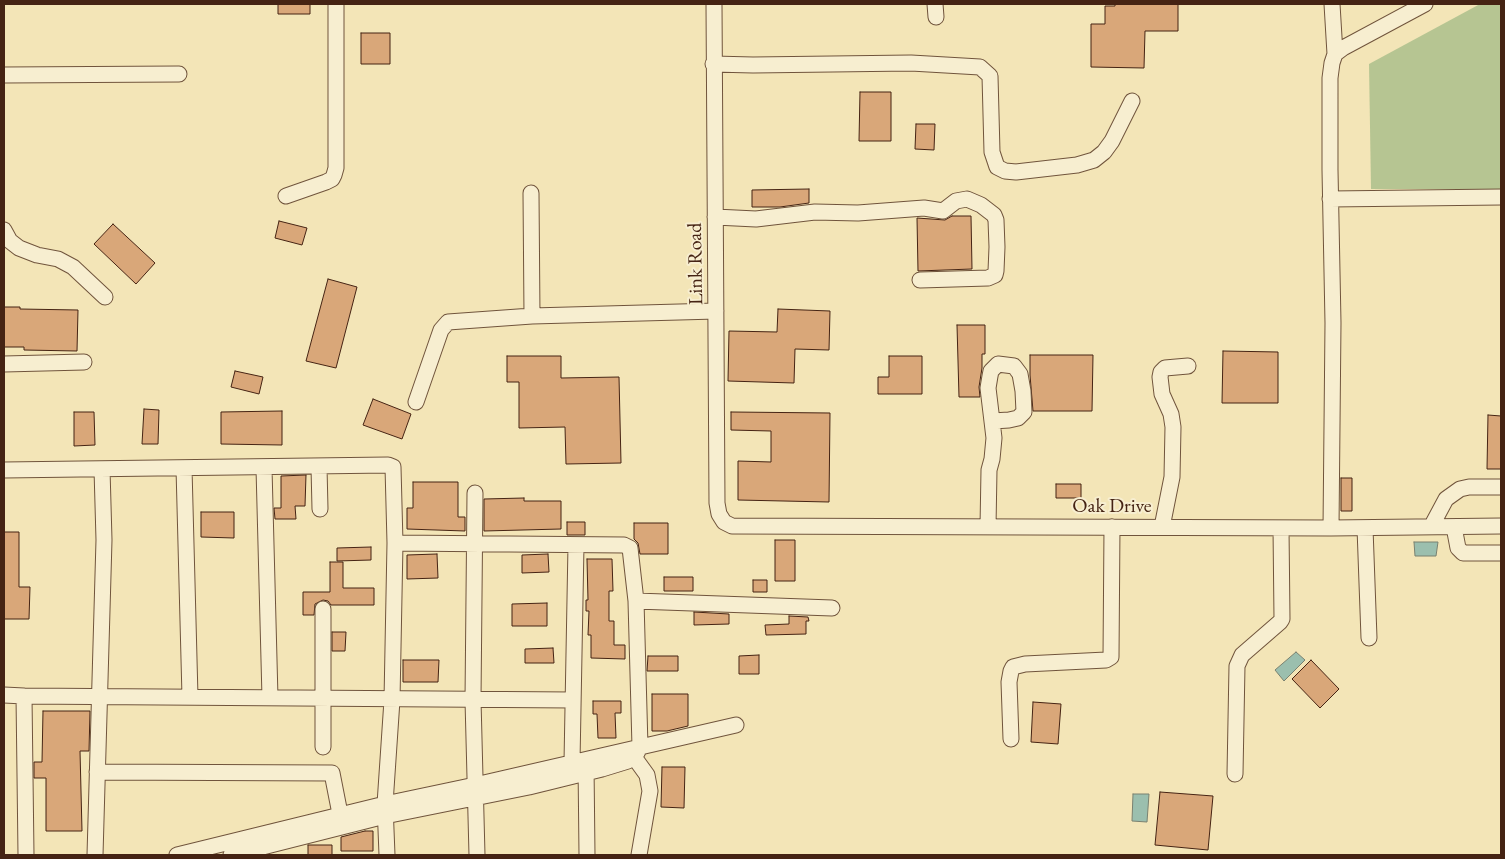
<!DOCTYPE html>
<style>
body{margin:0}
#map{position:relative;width:1505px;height:859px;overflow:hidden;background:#f3e5b7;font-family:"EB Garamond",serif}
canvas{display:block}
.frame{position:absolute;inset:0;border:5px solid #452313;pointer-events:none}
</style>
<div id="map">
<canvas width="1505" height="859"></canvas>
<div class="frame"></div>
</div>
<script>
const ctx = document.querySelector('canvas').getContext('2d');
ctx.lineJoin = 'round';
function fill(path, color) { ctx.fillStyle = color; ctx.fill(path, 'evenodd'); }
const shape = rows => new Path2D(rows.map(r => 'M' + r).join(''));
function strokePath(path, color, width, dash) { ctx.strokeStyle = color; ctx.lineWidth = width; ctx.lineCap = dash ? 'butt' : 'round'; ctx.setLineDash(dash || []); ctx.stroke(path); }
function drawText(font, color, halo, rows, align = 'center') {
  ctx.font = font + ' "EB Garamond",serif'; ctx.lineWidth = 4; ctx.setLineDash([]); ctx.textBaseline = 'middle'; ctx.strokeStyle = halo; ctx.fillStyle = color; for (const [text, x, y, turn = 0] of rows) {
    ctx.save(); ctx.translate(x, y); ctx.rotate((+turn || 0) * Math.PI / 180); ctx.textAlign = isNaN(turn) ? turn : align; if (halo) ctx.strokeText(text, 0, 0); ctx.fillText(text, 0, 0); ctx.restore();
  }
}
const green = shape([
 [1480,4,1501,4,1501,189,1371,189,1369,64]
]);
const water = shape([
 [1414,542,1438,542,1436,556,1415,556,1414,542],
 [1296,652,1305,660,1284,681,1275,670,1296,652],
 [1133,794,1149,794,1147,822,1132,821,1133,794]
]);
const building = shape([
 [278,4,310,4,310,14,278,14,278,4],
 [1115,4,1178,4,1178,31,1145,31,1144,68,1091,67,1091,24,1105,24,1105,6,1115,6,1115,4],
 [361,33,390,33,390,64,361,64,361,33],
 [860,92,891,92,891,141,859,141,860,92],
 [916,124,935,124,934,150,915,149,916,124],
 [809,189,809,203,780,207,752,207,752,190,809,189],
 [952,216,971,216,972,269,918,271,917,218,945,220,952,216],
 [279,221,307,228,302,245,275,238,279,221],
 [113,224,155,263,136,284,94,244,113,224],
 [328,279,357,287,336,368,306,361,328,279],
 [4,307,20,307,20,309,78,310,77,351,24,350,24,347,4,347,4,307],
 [778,309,830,311,829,350,795,349,794,383,728,381,729,331,777,332,778,309],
 [957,325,985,325,985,354,982,354,982,368,979,387,980,397,959,397,957,325],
 [1223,351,1278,352,1278,403,1222,403,1223,351],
 [1030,355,1093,355,1092,411,1033,411,1030,375,1030,355],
 [507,356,561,356,561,378,619,377,621,463,566,464,565,427,519,428,519,382,507,382,507,356],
 [889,356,922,356,922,394,878,394,878,377,889,377,889,356],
 [235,371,263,377,259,394,231,387,235,371],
 [373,399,411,414,402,439,363,425,373,399],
 [144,409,159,410,158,444,142,444,144,409],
 [282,411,282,445,221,444,221,412,282,411],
 [74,412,94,412,95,445,74,446,74,412],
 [731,412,830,413,829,502,738,500,738,461,771,462,771,431,731,430,731,412],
 [1488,415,1501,416,1501,469,1487,469,1488,415],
 [306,475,305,506,295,506,296,519,275,519,274,508,281,508,281,476,306,475],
 [1341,478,1352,478,1352,511,1341,511,1341,478],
 [413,482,458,482,458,517,465,517,465,531,407,529,407,508,413,508,413,482],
 [1056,484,1081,484,1081,498,1056,498,1056,484],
 [524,498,524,501,561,501,561,529,484,531,484,499,524,498],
 [201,512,234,512,234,538,201,537,201,512],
 [567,522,585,522,585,535,567,535,567,522],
 [634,523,668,523,668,554,640,554,638,543,634,539,634,523],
 [4,532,19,532,19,587,30,587,29,619,4,619,4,532],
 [775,540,795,540,795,581,775,581,775,540],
 [371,547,371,560,337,561,337,548,371,547],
 [437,554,438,578,407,579,407,555,437,554],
 [548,554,549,572,522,573,522,555,548,554],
 [587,559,612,559,613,591,609,591,609,621,614,621,614,645,625,645,625,659,591,658,591,635,588,635,589,611,586,611,586,600,588,600,587,559],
 [330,562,343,562,343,588,374,588,374,605,331,605,328,601,323,600,315,604,314,615,303,615,303,592,330,592,330,562],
 [664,577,693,577,693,591,664,591,664,577],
 [753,580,767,580,767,592,753,592,753,580],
 [547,603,547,626,512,626,512,604,547,603],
 [694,612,729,614,729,624,694,625,694,612],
 [789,616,808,617,809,621,806,621,806,634,766,635,765,625,789,624,789,616],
 [332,632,346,632,345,651,332,651,332,632],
 [553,648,554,663,525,663,525,649,553,648],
 [759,655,759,674,739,674,739,656,759,655],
 [648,656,678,656,678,671,647,671,648,656],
 [403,660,439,660,438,682,403,682,403,660],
 [1311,660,1339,689,1320,708,1292,679,1311,660],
 [652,694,688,694,688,726,667,731,652,731,652,694],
 [593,701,621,701,621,713,615,713,616,738,598,738,597,714,593,714,593,701],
 [1033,702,1061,704,1058,744,1031,742,1033,702],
 [43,711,90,711,89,751,80,751,82,831,46,831,46,778,34,778,34,762,42,762,43,711],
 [662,767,685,767,684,808,661,807,662,767],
 [1160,792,1213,796,1208,850,1155,845,1160,792],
 [365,831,373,831,373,851,341,851,341,837,365,831],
 [308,845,332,845,332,855,308,855,308,845]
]);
const street = shape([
 [714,4,717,503,719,514,724,522,732,526,1331,528,1501,526],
 [935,4,936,17],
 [1332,4,1335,54],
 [713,64,753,65,911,63,980,67,990,76,992,152,997,167,1005,171,1016,172,1077,165,1094,160,1104,152,1112,141,1132,101],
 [4,75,179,74],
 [531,193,532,316],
 [286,196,326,182,332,179,334,175,336,168,336,4],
 [1330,199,1501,197],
 [715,217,756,219,815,212,858,213,924,208,943,211,956,201,967,199,981,205,994,215,996,220,997,247,996,271,995,275,988,278,920,280],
 [4,230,10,241,19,248,37,255,58,259,73,267,105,297],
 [4,364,84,362],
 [416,402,441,330,448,322,532,316,716,311],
 [319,467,320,509],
 [184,468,190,697],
 [264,468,270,698],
 [4,470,388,465,393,467,395,543,392,700,385,804,387,855],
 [475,493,473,700,477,855],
 [988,527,989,470,992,459,994,438,988,388,990,376,991,371,998,364,1014,366,1020,374,1023,391,1024,412,1018,418,1009,420,993,421],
 [1162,527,1172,477,1173,427,1171,414,1162,394,1160,377,1161,372,1165,368,1188,366],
 [1431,527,1446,499,1460,489,1469,487,1501,487],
 [1454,527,1458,548,1463,553,1501,553],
 [1331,528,1333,323,1330,170,1330,78,1332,63,1335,54,1343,48,1425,4],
 [1365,528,1369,638],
 [636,601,832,608],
 [4,695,24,696,26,855],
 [24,696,572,700],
 [1011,739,1009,682,1011,671,1013,667,1025,664,1106,660,1111,657,1112,527],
 [323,747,323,609],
 [634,757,647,775,650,791,639,855],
 [572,762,576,545],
 [586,764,587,855],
 [97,772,332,773,342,824],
 [1235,774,1237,666,1242,655,1280,622,1282,619,1281,528],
 [95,855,104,540,102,469],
 [177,855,385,804,475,785,736,725],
 [231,855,385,816,529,787,602,769,628,761,637,753,640,747,636,601,630,548,624,545,395,543]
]);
const streetNames = [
 ["Link Road",696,264,-91],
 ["Oak Drive",1112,507]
];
fill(green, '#b6c592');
fill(water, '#9bbfae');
strokePath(water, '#798170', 1);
fill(building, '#d9a779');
strokePath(building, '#452313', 1);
strokePath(street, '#70543c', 17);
strokePath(street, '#f7eed0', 15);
drawText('20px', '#452313', '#f7eed0', streetNames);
</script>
